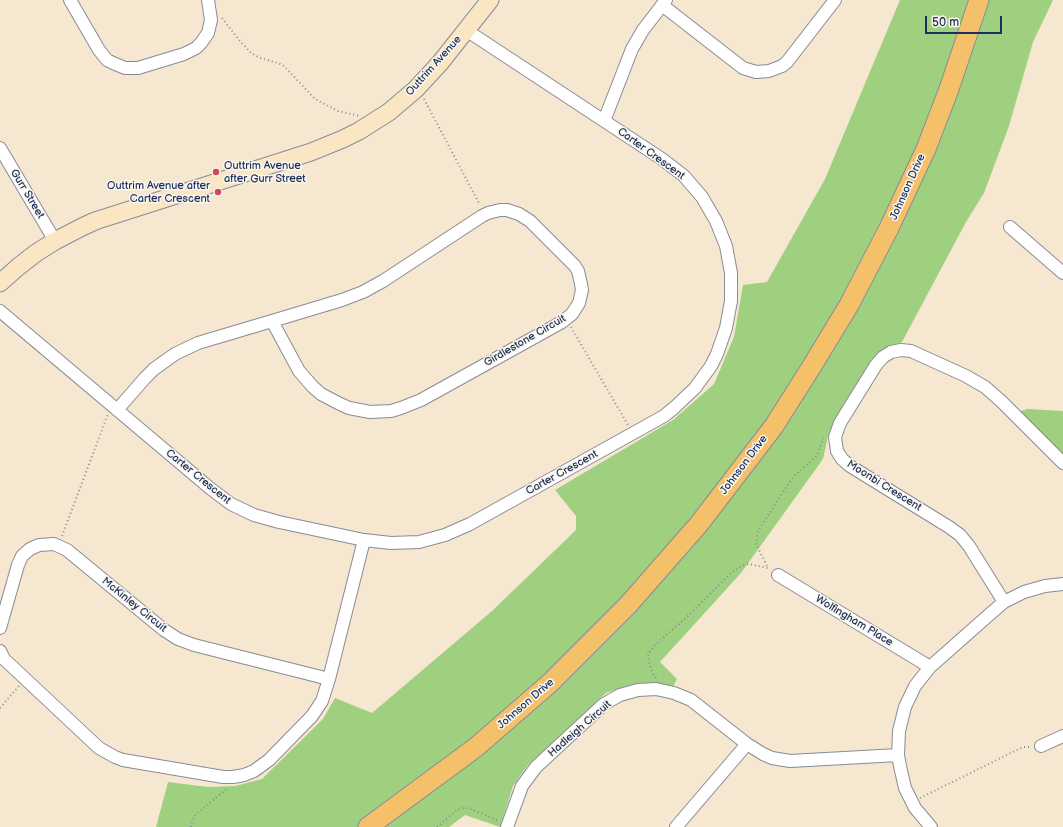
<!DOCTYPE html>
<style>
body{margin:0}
#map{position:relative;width:1063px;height:827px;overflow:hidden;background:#f6e7d1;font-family:"Balsamiq Sans",sans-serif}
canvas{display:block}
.scale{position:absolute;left:925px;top:16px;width:77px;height:18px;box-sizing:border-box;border:2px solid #1b2f5e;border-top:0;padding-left:5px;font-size:12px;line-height:14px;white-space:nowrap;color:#1b2f5e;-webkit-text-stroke:3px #fbf7ec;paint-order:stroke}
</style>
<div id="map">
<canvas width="1063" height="827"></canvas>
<div class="scale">50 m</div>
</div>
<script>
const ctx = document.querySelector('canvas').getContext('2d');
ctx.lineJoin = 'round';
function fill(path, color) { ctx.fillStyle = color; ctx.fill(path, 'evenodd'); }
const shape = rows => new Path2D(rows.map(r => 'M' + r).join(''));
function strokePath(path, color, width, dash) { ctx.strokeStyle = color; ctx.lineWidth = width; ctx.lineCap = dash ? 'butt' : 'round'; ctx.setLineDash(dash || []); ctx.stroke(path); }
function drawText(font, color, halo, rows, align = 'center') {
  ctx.font = font + ' "Balsamiq Sans",sans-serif'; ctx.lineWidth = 3; ctx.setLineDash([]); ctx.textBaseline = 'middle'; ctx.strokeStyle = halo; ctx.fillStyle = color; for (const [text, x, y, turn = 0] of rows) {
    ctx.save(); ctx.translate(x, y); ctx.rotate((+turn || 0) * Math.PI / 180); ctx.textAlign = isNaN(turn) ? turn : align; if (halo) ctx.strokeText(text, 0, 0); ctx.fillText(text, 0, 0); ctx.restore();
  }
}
const green = shape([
 [900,0,1053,0,1033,42,1009,126,984,193,966,222,902,342,878,353,829,432,823,459,741,573,660,662,677,679,673,687,654,683,630,685,606,693,527,766,513,786,500,827,465,815,449,827,156,827,168,782,208,787,235,786,262,779,323,719,335,698,372,713,492,611,576,530,576,516,555,490,673,420,714,384,734,337,743,285,767,282,825,179],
 [1028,409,1063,411,1063,463,1013,413]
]);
const path = shape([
 [222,18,240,41,251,53,260,58,278,63,284,66,315,99,338,111,359,116],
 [424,99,480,205],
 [571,327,628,425],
 [62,536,108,414],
 [656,678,653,674,649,662,648,656,650,651,655,645,690,614,731,573,738,568,744,565,748,564,768,568,756,544,758,531,793,477,817,456,823,438],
 [0,708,19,686],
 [920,798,1023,747,1030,747],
 [191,827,192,821,196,814,228,788],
 [437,827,456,811,462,808,468,808,497,820]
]);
const street = shape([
 [70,0,99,50,107,60,113,63,125,68,138,68,184,54,196,48,201,43,208,33,211,20,208,0],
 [662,5,743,68,756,72,769,71,782,66,787,62,835,0],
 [604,121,632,49,643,30,666,0],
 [0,148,55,241],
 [1010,227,1063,273],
 [0,311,211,489,231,504,254,515,279,522,364,540,391,543,419,542,445,535,470,524,664,416,675,407,695,388,711,366,717,354,726,328,731,301,731,273,726,246,716,221,702,197,684,176,662,159,466,30],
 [117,410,145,378,154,369,175,354,198,343,272,321,299,371,313,387,321,394,340,404,349,408,370,412,391,411,401,408,421,400,562,322,572,314,579,303,582,290,581,284,578,271,575,266,530,221,519,214,507,210,500,210,488,213,482,216,383,281,363,292,342,300,272,321],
 [778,575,930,667],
 [1004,602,969,546,960,535,949,527,850,466,842,459,837,451,835,437,840,423,876,365,883,357,891,352,901,350,911,351,966,376,985,387,1001,401,1063,463],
 [0,628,18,565,22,556,30,549,39,545,54,544,67,550,164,630,178,639,194,645,329,679],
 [0,651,4,659,99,748,115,757,123,760,223,777,233,777,244,775,254,771,269,760,312,716,322,701,329,679,364,540],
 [1041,746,1063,736],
 [507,827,522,786,536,767,604,704,620,695,638,690,656,689,674,693,691,700,747,744,763,754,772,758,790,761,898,755],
 [676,827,747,744],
 [931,827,915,808,905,788,900,766,898,755,899,731,905,707,915,686,930,667,990,614,1004,602,1024,592,1045,586,1063,584]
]);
const secondary = shape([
 [0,283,18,267,36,253,55,241,82,227,95,221,311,152,343,139,359,131,389,112,416,89,440,63,490,0]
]);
const primary = shape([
 [368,827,475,748,550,683,628,605,699,524,774,426,812,366,849,305,889,228,926,149,949,89,979,0]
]);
const markers = [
 [216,172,4,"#d1495b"],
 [218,192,4,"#d1495b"]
];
const streetNames = [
 ["Outtrim Avenue",434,66,-48],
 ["Carter Crescent",651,154,36],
 ["Johnson Drive",908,187,-66],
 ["Gurr Street",27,194,59],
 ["Girdlestone Circuit",525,341,-30],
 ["Johnson Drive",744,465,-53],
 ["Carter Crescent",562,473,-29],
 ["Carter Crescent",198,477,39],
 ["Moonbi Crescent",884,486,32],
 ["McKinley Circuit",134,605,39],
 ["Wolfingham Place",854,621,31],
 ["Johnson Drive",526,704,-41],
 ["Hadleigh Circuit",580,729,-41]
];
const poiNames = [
 ["Outtrim Avenue",224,166],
 ["after Gurr Street",224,179],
 ["Outtrim Avenue after",210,186,"right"],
 ["Carter Crescent",210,199,"right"]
];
fill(green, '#9fd080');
strokePath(street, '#888b98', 14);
strokePath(secondary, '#888b98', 19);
strokePath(primary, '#888b98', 21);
strokePath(path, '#888b98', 2, [1, 3]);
strokePath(street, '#fff', 12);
strokePath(secondary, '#fbe6c3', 17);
strokePath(primary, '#f4c16a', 19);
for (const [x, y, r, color] of markers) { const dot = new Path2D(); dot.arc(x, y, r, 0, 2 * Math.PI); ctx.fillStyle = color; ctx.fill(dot); strokePath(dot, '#fbf7ec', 1.5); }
drawText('11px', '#1b2f5e', '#fbf7ec', streetNames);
drawText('11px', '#1b2f5e', '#fbf7ec', poiNames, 'left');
</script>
